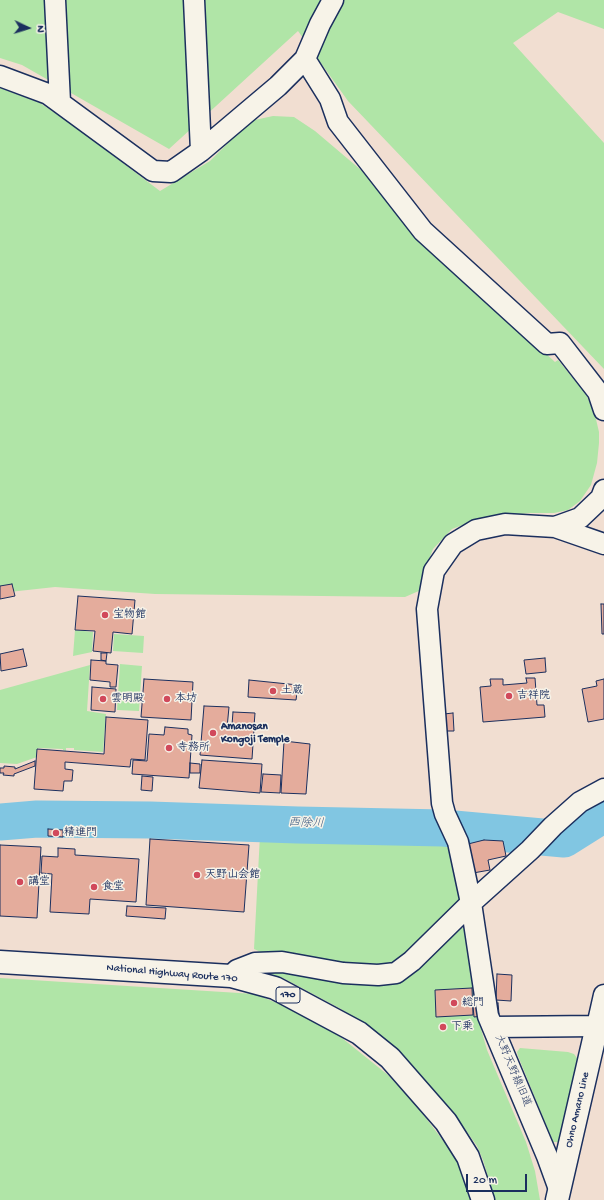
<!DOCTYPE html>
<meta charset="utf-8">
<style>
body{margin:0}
#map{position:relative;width:604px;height:1200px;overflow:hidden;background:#f1ded1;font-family:"Gochi Hand",sans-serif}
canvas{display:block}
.north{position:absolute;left:8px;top:8px;width:40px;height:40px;-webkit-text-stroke:3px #f7f3e8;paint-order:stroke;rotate:94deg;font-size:11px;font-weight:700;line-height:16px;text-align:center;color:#1b2f5e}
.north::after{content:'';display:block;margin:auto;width:14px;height:18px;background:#1b2f5e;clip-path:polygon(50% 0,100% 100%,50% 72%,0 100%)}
.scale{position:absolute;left:466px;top:1174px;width:61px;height:18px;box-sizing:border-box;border:2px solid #1b2f5e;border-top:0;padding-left:5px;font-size:12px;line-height:14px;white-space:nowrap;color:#1b2f5e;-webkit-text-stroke:3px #f7f3e8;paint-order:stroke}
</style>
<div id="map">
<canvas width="604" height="1200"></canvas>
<div class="north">N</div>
<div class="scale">20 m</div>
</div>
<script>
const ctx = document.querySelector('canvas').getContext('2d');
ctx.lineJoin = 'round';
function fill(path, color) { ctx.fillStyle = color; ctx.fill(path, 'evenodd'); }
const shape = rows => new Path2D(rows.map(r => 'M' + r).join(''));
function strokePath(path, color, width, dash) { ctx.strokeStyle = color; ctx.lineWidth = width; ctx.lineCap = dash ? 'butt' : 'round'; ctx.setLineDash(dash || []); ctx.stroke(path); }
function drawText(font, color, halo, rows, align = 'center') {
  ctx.font = font + ' "Gochi Hand","Klee One",sans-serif'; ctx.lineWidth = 3; ctx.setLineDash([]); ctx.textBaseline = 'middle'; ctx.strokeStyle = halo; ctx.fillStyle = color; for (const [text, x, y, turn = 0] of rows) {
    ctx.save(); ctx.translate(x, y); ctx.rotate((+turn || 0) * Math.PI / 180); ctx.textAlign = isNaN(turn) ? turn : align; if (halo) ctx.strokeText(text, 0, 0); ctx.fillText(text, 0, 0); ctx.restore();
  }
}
const green = shape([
 [0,0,604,0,604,29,558,12,513,43,604,143,604,369,348,101,298,31,169,149,22,65,0,58],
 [0,88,40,103,67,121,160,191,210,161,250,121,273,116,294,117,315,131,361,170,420,238,555,362,558,360,586,394,595,415,599,432,599,443,597,463,591,485,580,501,568,510,554,513,531,513,496,516,468,523,452,529,433,549,425,570,421,590,405,597,155,594,55,587,0,593],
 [75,630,93,632,92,652,73,656],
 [114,634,144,636,143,653,113,651],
 [120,664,142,666,139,711,117,710],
 [90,665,87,711,106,714,103,752,74,750,74,748,66,748,66,751,63,750,63,749,38,748,37,757,17,764,0,763,0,690],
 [428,832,449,849,452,853,460,898,460,903,438,928,391,966,366,968,265,954,254,949,260,835,273,833],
 [460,928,463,928,465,929,481,1029,487,1050,526,1142,535,1171,540,1200,495,1200,483,1160,477,1146,457,1118,427,1083,386,1044,362,1023,341,1009,283,978,262,972,262,969,374,983,447,939],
 [0,978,255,994,301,1013,337,1034,388,1075,416,1105,457,1159,464,1174,470,1200,0,1200],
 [520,1048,568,1052,574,1054,577,1058,577,1061,560,1140,558,1142,553,1142,518,1056,517,1052]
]);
const river = shape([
 [0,822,37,819,150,820,298,825,443,828,564,839,604,814]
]);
const building = shape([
 [12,584,15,596,0,599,0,586,12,584],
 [78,596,135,600,132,634,113,632,111,653,93,651,95,631,75,630,78,596],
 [601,604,604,604,604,634,602,634,601,604],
 [23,649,27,666,1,671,0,654,23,649],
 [101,653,107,653,106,661,101,660,101,653],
 [545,658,546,672,526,674,524,660,545,658],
 [91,660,106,661,106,664,118,665,116,687,110,687,110,682,90,680,91,660],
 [526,678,535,678,537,705,544,705,545,717,483,722,480,687,491,686,490,679,503,679,503,685,527,683,526,678],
 [144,679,193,682,191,720,141,717,144,679],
 [604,679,604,719,588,722,582,689,597,686,596,681,604,679],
 [249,680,298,685,296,700,248,697,249,680],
 [92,687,116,689,115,712,91,710,92,687],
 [204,706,229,707,227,728,254,729,252,759,200,755,204,706],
 [233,712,255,713,254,726,232,725,233,712],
 [453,713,454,731,445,731,444,714,453,713],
 [106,717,148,720,145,760,131,759,130,767,65,762,65,769,73,770,72,781,64,781,63,791,34,789,37,749,104,754,106,717],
 [165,727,188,729,188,734,192,735,189,778,132,774,133,760,147,761,149,734,164,735,165,727],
 [284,741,310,744,306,794,281,793,284,741],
 [202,760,262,764,260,793,199,788,202,760],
 [35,761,35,766,14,774,14,776,3,775,4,773,0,773,0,768,4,768,4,766,15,767,15,769,35,761],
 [190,763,200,764,200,773,190,773,190,763],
 [263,774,281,775,280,793,261,792,263,774],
 [142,776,153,777,152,791,141,790,142,776],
 [48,829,63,830,63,837,48,836,48,829],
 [150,839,249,845,244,912,146,905,150,839],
 [484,840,503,841,506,856,488,860,490,870,473,873,468,844,484,840],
 [0,845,41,847,37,918,0,916,0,845],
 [58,848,75,849,75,855,139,859,136,902,90,899,89,914,50,912,52,874,41,873,42,856,58,857,58,848],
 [127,906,166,908,165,919,126,916,127,906],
 [497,974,512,975,511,1001,496,1000,497,974],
 [472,988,473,1015,436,1017,435,990,472,988],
 [498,1003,499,1014,474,1017,473,1006,498,1003]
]);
const minor = shape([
 [55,0,60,102],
 [194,0,201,151],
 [305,59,330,99,338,122,423,231,547,344,560,343,598,392,604,410],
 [0,76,48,94,153,171,171,172,201,151,278,86,305,59,320,24,333,0],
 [555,527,604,544],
 [231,976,237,970,255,963,282,962,343,973,378,975,396,973,412,961,471,903,530,850,553,826,580,802,604,789],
 [493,1027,597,1026,604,995],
 [559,1189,547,1156,488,1016,471,903,458,842,445,814,442,803,427,609,434,571,453,544,476,530,505,524,555,527,580,518,601,498,604,490]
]);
const major = shape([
 [557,1200,597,1026,604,1026]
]);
const highway = shape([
 [0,962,231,976,275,988,359,1033,390,1058,446,1122,468,1157,483,1200]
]);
const markers = [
 [105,615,4,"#d1495b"],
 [273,691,4,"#d1495b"],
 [509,696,4,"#d1495b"],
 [103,699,4,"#d1495b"],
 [167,699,4,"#d1495b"],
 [213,733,4,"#d1495b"],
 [169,748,4,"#d1495b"],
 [56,833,4,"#d1495b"],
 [197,875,4,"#d1495b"],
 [20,882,4,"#d1495b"],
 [94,887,4,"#d1495b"],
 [454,1003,4,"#d1495b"],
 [443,1027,4,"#d1495b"]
];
const shields = [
 [288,995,24]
];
const shieldNames = [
 ["170",288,995]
];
const poiNames = [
 ["宝物館",113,615],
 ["土蔵",281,691],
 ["吉祥院",517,696],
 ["雲明殿",111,699],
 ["本坊",175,699],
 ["Amanosan",221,727],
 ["Kongoji Temple",221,740],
 ["寺務所",177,748],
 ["精進門",64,833],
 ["天野山会館",205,875],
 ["講堂",28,882],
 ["食堂",102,887],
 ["総門",462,1003],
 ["下乗",451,1027]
];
const streetNames = [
 ["National Highway Route 170",172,974,5],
 ["大野天野線旧道",512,1071,67],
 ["Ohno Amano Line",578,1110,-77]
];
const waterNames = [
 ["西除川",306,824,2]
];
fill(green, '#b0e5a7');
strokePath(river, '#81c6e2', 37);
fill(building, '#e4ac9c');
strokePath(building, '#1b2f5e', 1);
strokePath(minor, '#1b2f5e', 23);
strokePath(major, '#1b2f5e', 25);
strokePath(highway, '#1b2f5e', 25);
strokePath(minor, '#f7f3e8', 20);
strokePath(major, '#f7f3e8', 22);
strokePath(highway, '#f7f3e8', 22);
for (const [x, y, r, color] of markers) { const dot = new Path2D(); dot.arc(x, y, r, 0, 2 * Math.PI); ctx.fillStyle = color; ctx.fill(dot); strokePath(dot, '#f7f3e8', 1.5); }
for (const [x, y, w] of shields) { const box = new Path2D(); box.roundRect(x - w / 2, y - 8, w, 16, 3); ctx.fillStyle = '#f7f3e8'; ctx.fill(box); strokePath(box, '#1b2f5e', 1); }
drawText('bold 10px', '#1b2f5e', null, shieldNames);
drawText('bold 11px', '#1b2f5e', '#f7f3e8', poiNames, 'left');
drawText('11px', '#1b2f5e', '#f7f3e8', streetNames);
drawText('italic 12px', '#34557f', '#f7f3e8', waterNames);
</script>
